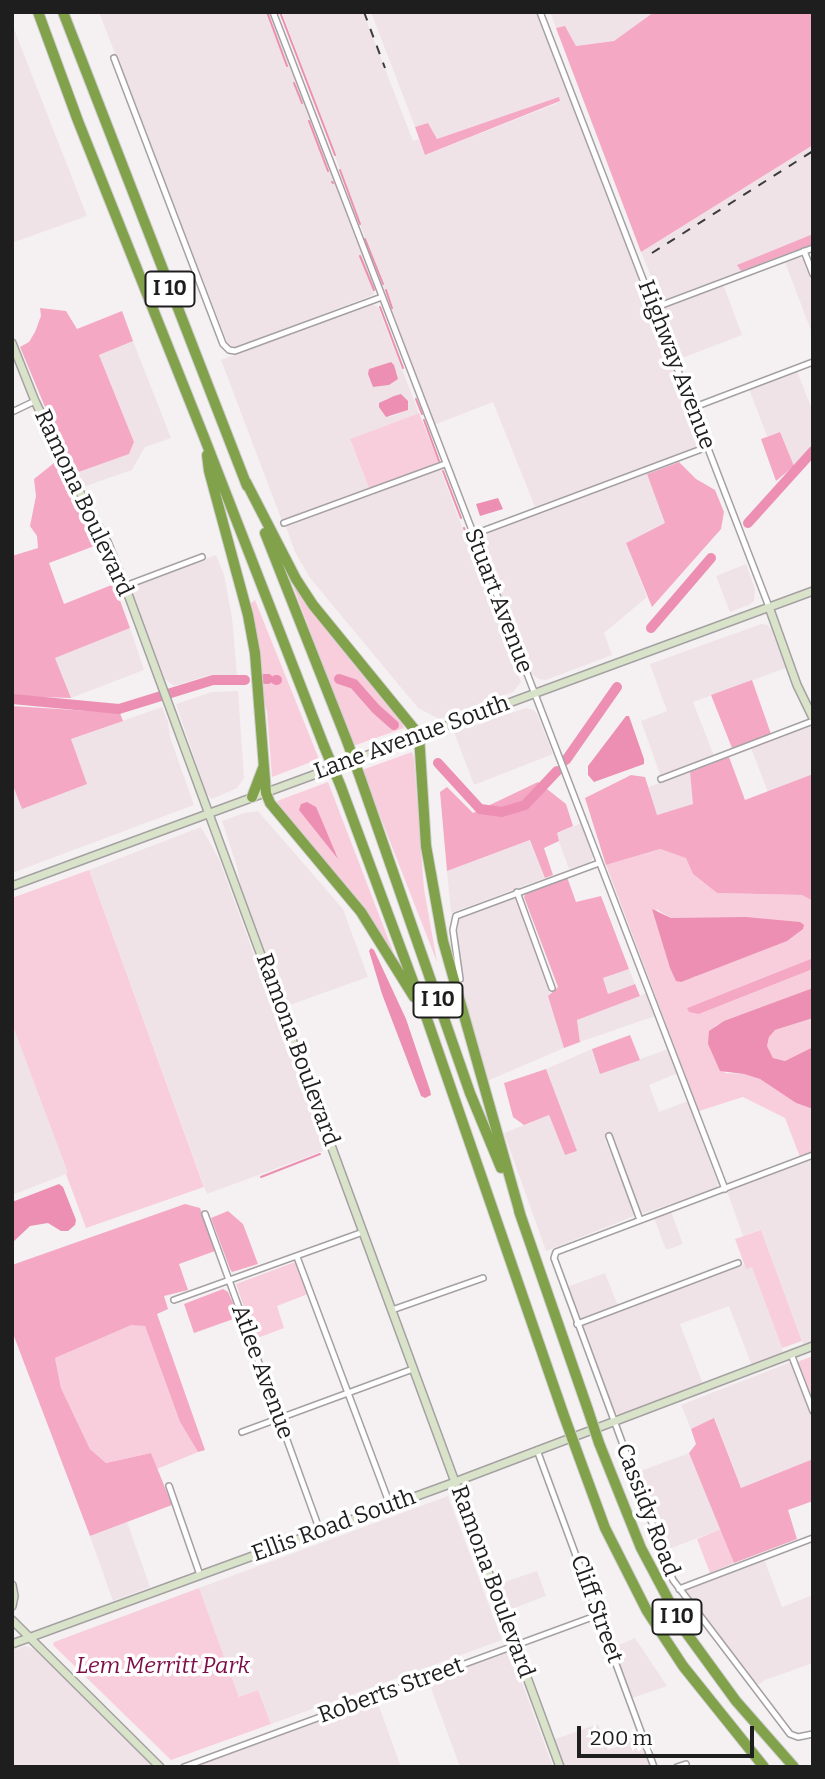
<!DOCTYPE html>
<style>
body{margin:0}
#map{position:relative;width:825px;height:1779px;overflow:hidden;background:#f5f1f2;font-family:Bitter,serif}
canvas{display:block}
.frame{position:absolute;inset:0;border:14px solid #1f1e1e;pointer-events:none}
.scale{position:absolute;left:577px;top:1726px;width:177px;height:32px;box-sizing:border-box;border:4px solid #1f1e1e;border-top:0;padding-left:9px;font-size:21px;line-height:24px;white-space:nowrap;color:#1f1e1e;-webkit-text-stroke:5px #fff;paint-order:stroke}
</style>
<div id="map">
<canvas width="825" height="1779"></canvas>
<div class="frame"></div>
<div class="scale">200 m</div>
</div>
<script>
const ctx = document.querySelector('canvas').getContext('2d');
ctx.lineJoin = 'round';
function fill(path, color) { ctx.fillStyle = color; ctx.fill(path, 'evenodd'); }
const shape = rows => new Path2D(rows.map(r => 'M' + r).join(''));
function strokePath(path, color, width, dash) { ctx.strokeStyle = color; ctx.lineWidth = width; ctx.lineCap = dash ? 'butt' : 'round'; ctx.setLineDash(dash || []); ctx.stroke(path); }
function drawText(font, color, halo, rows, align = 'center') {
  ctx.font = font + ' Bitter,serif'; ctx.lineWidth = 7; ctx.setLineDash([]); ctx.textBaseline = 'middle'; ctx.strokeStyle = halo; ctx.fillStyle = color; for (const [text, x, y, turn = 0] of rows) {
    ctx.save(); ctx.translate(x, y); ctx.rotate((+turn || 0) * Math.PI / 180); ctx.textAlign = isNaN(turn) ? turn : align; if (halo) ctx.strokeText(text, 0, 0); ctx.fillText(text, 0, 0); ctx.restore();
  }
}
const built = shape([
 [99,12,270,12,375,288,373,295,235,348,231,347,227,342],
 [282,12,363,12,413,141,419,139,426,155,560,102,559,98,437,139,428,123,415,127,371,12,537,12,701,439,697,448,535,507,493,402,434,425],
 [550,12,654,12,614,41,576,46,565,27,556,28],
 [12,24,87,216,12,243],
 [813,145,813,234,738,265,741,271,661,301,641,252],
 [798,257,805,260,813,280,813,336,785,262],
 [723,284,742,335,677,360,660,317,662,311,665,307],
 [372,304,378,307,419,413,350,439,369,488,282,521,221,360],
 [391,362,398,379,389,385,373,387,369,369],
 [401,394,408,410,390,417,385,400],
 [133,341,171,438,145,447,132,470,80,488,73,474,129,454,134,442,99,355],
 [797,371,813,412,813,445,794,466,780,432,767,436,749,389],
 [440,469,521,682,513,692,439,719,418,708,310,578,295,552,286,527],
 [647,474,666,523,626,543,647,597,604,633,612,655,546,680,539,679,530,673,478,540,482,534],
 [216,555,224,575,232,617,237,675,210,675,174,686,165,679,131,591,134,586],
 [746,564,755,589,754,601,749,605,730,612,716,576],
 [761,624,768,625,771,629,786,668,693,702,714,756,661,777,641,721,667,711,650,664],
 [130,628,144,670,71,698,55,658],
 [238,691,244,778,237,788,212,799,207,795,176,704,212,692],
 [162,707,168,722,170,737,194,805,12,873,12,783,22,809,86,784,71,739],
 [526,708,534,710,537,714,553,754,474,785,454,732],
 [811,724,813,725,813,774,768,792,751,748],
 [690,772,694,804,656,815,648,787],
 [258,811,343,909,368,977,284,1007,241,889,237,867,222,821,244,813],
 [581,823,593,857,590,862,569,869,556,834],
 [201,827,219,859,321,1138,323,1151,207,1194,89,870],
 [531,840,545,878,451,913,447,871],
 [512,897,516,899,547,982,564,1048,485,1082,457,1002,463,985,455,935,457,918],
 [629,969,635,984,608,994,603,978],
 [647,993,655,1016,580,1042,577,1020],
 [12,1024,69,1173,12,1195],
 [592,1049,601,1073,668,1049,678,1073,649,1085,659,1112,688,1101,718,1184,716,1188,644,1213,640,1211,610,1132,606,1134,605,1140,635,1211,634,1216,546,1251,504,1133,549,1115,565,1155,576,1151,546,1069],
 [813,1159,813,1342,804,1346,761,1230,743,1236,727,1191],
 [671,1212,683,1244,666,1250,654,1218],
 [744,1264,746,1268,752,1266,784,1354,752,1366,729,1306,680,1324,703,1384,623,1414,617,1414,613,1410,582,1329,585,1324],
 [605,1273,618,1306,583,1319,578,1317,567,1287],
 [791,1362,813,1417,813,1459,741,1488,715,1419,691,1429,681,1405],
 [689,1453,721,1529,664,1551,635,1473],
 [448,1496,502,1640,271,1724,258,1690,239,1697,199,1588],
 [127,1522,150,1587,113,1601,90,1536],
 [764,1559,782,1607,813,1595,813,1663,765,1680,760,1684,755,1684,686,1591,688,1587],
 [537,1571,546,1596,506,1611,496,1585],
 [635,1638,667,1686,632,1698,612,1648],
 [26,1646,35,1650,156,1767,12,1767,12,1650],
 [507,1651,512,1656,553,1767,460,1767,428,1680],
 [376,1698,401,1767,193,1767],
 [598,1724,608,1750,641,1738,651,1767,562,1767,553,1740]
]);
const green = shape([
 [419,413,439,463,369,488,350,439],
 [288,572,401,720,404,728,353,746],
 [255,600,319,759,272,777,267,711,260,690,251,603],
 [412,752,414,758,424,889,437,962,362,770],
 [328,782,396,959,395,960,280,809,277,801],
 [660,849,687,858,693,874,717,893,802,895,813,901,813,958,687,1008,699,1014,813,969,813,988,715,1026,725,1073,744,1074,760,1079,796,1103,813,1109,813,1152,800,1157,785,1118,743,1097,699,1111,606,865],
 [656,909,671,918,750,918,695,977,689,978],
 [89,870,204,1187,86,1228,66,1174,68,1173,12,1024,12,898],
 [813,1018,813,1047,785,1061,773,1058,767,1046,769,1037,775,1030],
 [761,1230,802,1341,782,1348,752,1267,746,1269,735,1239],
 [295,1262,308,1294,277,1306,284,1328,255,1339,236,1284],
 [131,1324,145,1326,180,1422,198,1452,157,1469,151,1453,106,1463,90,1449,61,1388,55,1358],
 [813,1356,813,1404,797,1362],
 [721,1529,734,1563,710,1573,697,1539],
 [199,1588,239,1697,258,1690,271,1724,171,1760,53,1645,54,1642]
]);
const forest = shape([
 [654,12,813,12,813,145,641,252,556,28,565,26,576,46,614,41],
 [559,97,560,101,425,155,415,127,428,123,437,139],
 [813,234,813,244,741,271,737,265],
 [40,308,66,311,77,329,122,311,133,341,99,355,134,442,129,454,73,474,20,347,29,342,35,332,41,316],
 [780,432,794,466,776,481,761,439],
 [679,462,696,479,715,490,724,512,721,529,652,607,626,543,665,523,647,474],
 [54,463,97,545,49,563,64,604,114,584,130,628,55,658,71,698,13,696,12,556,38,548,37,536,30,526,36,496,34,479],
 [752,680,771,734,732,748,711,695],
 [12,706,120,713,123,721,71,739,87,784,22,809,12,783],
 [729,757,745,800,813,774,813,901,802,895,717,893,693,874,686,858,660,849,606,865,585,798,631,775,645,777,657,815,693,804,690,772],
 [538,782,566,804,573,826,557,833,559,841,544,848,553,875,545,878,530,840,447,871,440,792,447,787,473,813],
 [567,877,576,902,601,896,629,969,603,978,608,994,635,984,640,996,577,1020,580,1042,564,1048,548,996,558,987,524,897,526,893],
 [813,958,813,969,699,1014,689,1012,687,1008],
 [630,1035,640,1060,600,1074,592,1049],
 [546,1069,577,1151,565,1155,549,1115,524,1125,513,1117,504,1083],
 [185,1204,200,1208,215,1251,179,1264,188,1290,164,1296,168,1309,157,1314,205,1450,198,1452,180,1422,145,1326,131,1325,55,1358,61,1388,90,1449,106,1463,151,1453,172,1505,90,1536,12,1331,12,1265],
 [228,1211,243,1224,258,1264,232,1272,230,1269,211,1218],
 [223,1289,228,1292,239,1317,194,1333,184,1304],
 [714,1418,741,1488,813,1459,813,1501,788,1510,797,1539,734,1563,689,1453,696,1444,691,1429]
]);
const water = shape([
 [391,362,394,365,398,379,389,385,373,387,368,374,369,369],
 [401,394,408,401,408,410,386,417,379,407,379,403,394,396],
 [498,498,503,509,480,516,476,504],
 [626,716,629,716,644,759,644,764,594,782,588,775,588,766],
 [307,802,316,807,320,816,338,859,299,810,301,804],
 [652,909,671,918,746,917,800,922,804,925,803,929,787,941,681,982,676,981,670,968],
 [371,948,374,950,406,1019,430,1090,431,1095,425,1098,421,1096,382,994,369,951],
 [813,988,813,1018,775,1030,769,1037,767,1046,773,1058,785,1061,813,1047,813,1109,796,1103,760,1079,744,1074,720,1071,708,1044,709,1031,724,1021],
 [59,1184,63,1187,76,1220,75,1225,68,1231,61,1231,48,1223,30,1226,12,1243,12,1202]
]);
const stream = shape([
 [267,12,287,66],
 [280,12,335,155],
 [294,83,302,103],
 [309,121,328,171],
 [340,170,360,224],
 [332,182,333,183],
 [365,239,383,284],
 [360,256,374,290],
 [386,290,392,308],
 [380,307,403,368],
 [416,399,422,414],
 [424,420,439,461],
 [443,471,461,518],
 [464,528,472,549],
 [261,1177,320,1154]
]);
const river = shape([
 [748,523,813,451],
 [651,628,711,558],
 [265,679,268,679],
 [339,679,354,684,376,709,394,725],
 [276,680,277,680],
 [12,699,119,709,213,680,245,680],
 [566,760,617,687],
 [438,763,480,809,502,812,525,805,557,771]
]);
const street = shape([
 [273,12,725,1189],
 [540,12,769,607],
 [114,58,223,344,229,350,235,351,382,297],
 [804,251,813,274],
 [654,308,813,248],
 [692,408,813,362],
 [12,412,35,401],
 [284,523,445,464],
 [472,535,707,447],
 [125,586,202,557],
 [661,779,813,721],
 [517,892,552,988],
 [460,979,453,930,456,916,599,863],
 [609,1136,640,1220],
 [813,1155,556,1252,554,1258,673,1580,790,1734,798,1737,813,1734],
 [205,1214,320,1531],
 [297,1257,390,1505],
 [174,1300,363,1232],
 [392,1310,483,1278],
 [577,1324,738,1263],
 [791,1354,813,1411],
 [242,1432,413,1369],
 [537,1450,654,1767],
 [169,1486,200,1575],
 [679,1589,813,1538],
 [184,1767,598,1615],
 [677,1767,686,1764]
]);
const secondary = shape([
 [12,343,35,401,73,480,107,542,125,586,560,1767],
 [769,607,797,685,813,718],
 [12,886,813,591],
 [12,1585,14,1596,12,1606],
 [12,1620,160,1767],
 [12,1644,447,1485,813,1346]
]);
const highway = shape([
 [38,12,78,121,204,437,324,746],
 [63,12,247,486],
 [207,455,209,471,248,615,255,653,266,793,270,803,361,912,414,997],
 [246,482,296,579,313,605,419,735,426,846,443,941,521,1217],
 [265,533,347,741],
 [361,780,470,1093,501,1168],
 [341,787,428,1022,563,1413],
 [252,797,263,768],
 [519,1211,588,1410],
 [599,1443,641,1548,685,1631,736,1701,794,1767],
 [579,1457,605,1528,647,1611,683,1666,764,1767]
]);
const rail = shape([
 [364,12,385,68],
 [652,253,813,151]
]);
const highwayBridge = shape([
 [347,741,361,780],
 [324,746,341,787],
 [588,1410,599,1443],
 [563,1413,579,1457]
]);
const shields = [
 [170,289,49],
 [438,1000,49],
 [677,1617,49]
];
const shieldNames = [
 ["I 10",170,289],
 ["I 10",438,1000],
 ["I 10",677,1617]
];
const streetNames = [
 ["Highway Avenue",676,365,69],
 ["Ramona Boulevard",83,503,65],
 ["Stuart Avenue",498,601,69],
 ["Lane Avenue South",412,738,-20],
 ["Ramona Boulevard",297,1050,70],
 ["Atlee Avenue",262,1372,70],
 ["Cassidy Road",647,1510,69],
 ["Ellis Road South",334,1526,-20],
 ["Ramona Boulevard",492,1582,70],
 ["Cliff Street",596,1609,70],
 ["Roberts Street",391,1691,-20]
];
const parkNames = [
 ["Lem Merritt Park",163,1667]
];
fill(built, '#f0e3e7');
fill(green, '#f9cedc');
fill(forest, '#f4a8c4');
fill(water, '#ec8fb2');
strokePath(stream, '#ec8fb2', 2);
strokePath(river, '#ec8fb2', 10);
strokePath(street, '#a5a1a2', 8);
strokePath(secondary, '#a5a1a2', 10);
strokePath(highway, '#cecece', 12);
strokePath(street, '#fff', 5);
strokePath(secondary, '#d9e3c9', 7);
strokePath(highway, '#81a14b', 10);
strokePath(rail, '#3d3c3c', 2, [9, 9]);
strokePath(highwayBridge, '#cecece', 12, []);
strokePath(highwayBridge, '#81a14b', 10);
for (const [x, y, w] of shields) { const box = new Path2D(); box.roundRect(x - w / 2, y - 17.5, w, 35, 5); ctx.fillStyle = '#fff'; ctx.fill(box); strokePath(box, '#1f1e1e', 2); }
drawText('bold 21px', '#1f1e1e', null, shieldNames);
drawText('23px', '#1f1e1e', '#fff', streetNames);
drawText('italic 23px', '#7d0e48', '#fff', parkNames);
</script>
